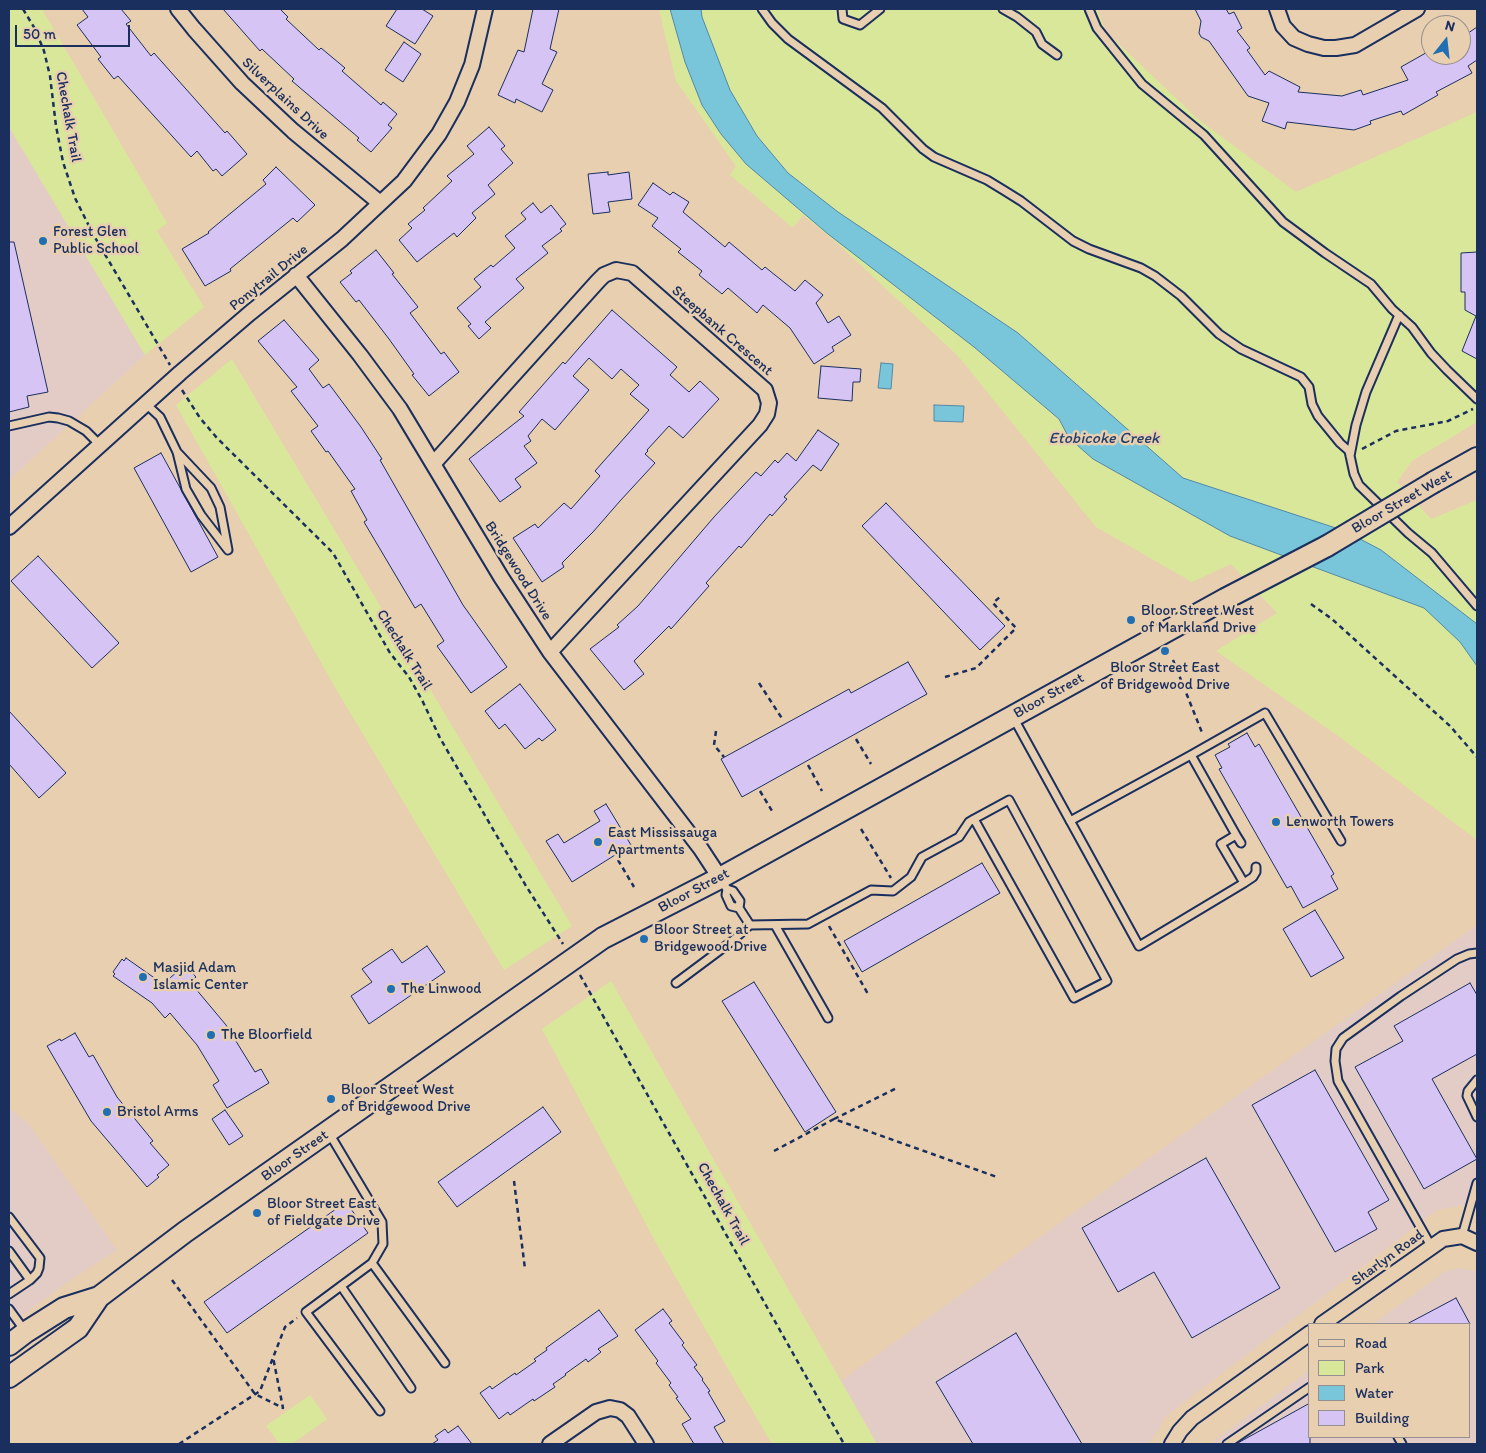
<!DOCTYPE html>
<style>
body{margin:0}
#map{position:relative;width:1486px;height:1453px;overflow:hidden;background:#e8cfb0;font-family:Itim,sans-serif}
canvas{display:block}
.frame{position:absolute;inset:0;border:10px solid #1b2f5e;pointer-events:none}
.legend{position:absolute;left:1308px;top:1323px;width:162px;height:115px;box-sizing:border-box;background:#e8cfb0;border:1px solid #968f8f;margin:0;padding:6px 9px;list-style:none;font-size:15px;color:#1b2f5e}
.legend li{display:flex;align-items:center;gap:10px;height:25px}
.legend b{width:25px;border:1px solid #968f8f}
.north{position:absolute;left:1421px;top:15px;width:50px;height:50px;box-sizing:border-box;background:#e8cfb0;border:1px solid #968f8f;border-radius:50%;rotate:16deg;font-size:14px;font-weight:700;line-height:20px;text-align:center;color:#1b2f5e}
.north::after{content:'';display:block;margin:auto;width:18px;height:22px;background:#1f6fb2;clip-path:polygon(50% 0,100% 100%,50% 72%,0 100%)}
.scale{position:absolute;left:15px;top:25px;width:115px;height:22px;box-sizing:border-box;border:2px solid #1b2f5e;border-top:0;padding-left:6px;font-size:15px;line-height:18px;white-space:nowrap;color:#1b2f5e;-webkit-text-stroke:4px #e8cfb0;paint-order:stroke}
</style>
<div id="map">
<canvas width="1486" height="1453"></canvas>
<div class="frame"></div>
<ul class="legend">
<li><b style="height:6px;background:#e8cfb0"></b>Road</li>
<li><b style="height:14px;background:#d9e79a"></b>Park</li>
<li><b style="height:14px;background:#79c5d9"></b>Water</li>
<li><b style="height:14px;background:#d6c4f5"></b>Building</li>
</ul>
<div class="north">N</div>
<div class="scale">50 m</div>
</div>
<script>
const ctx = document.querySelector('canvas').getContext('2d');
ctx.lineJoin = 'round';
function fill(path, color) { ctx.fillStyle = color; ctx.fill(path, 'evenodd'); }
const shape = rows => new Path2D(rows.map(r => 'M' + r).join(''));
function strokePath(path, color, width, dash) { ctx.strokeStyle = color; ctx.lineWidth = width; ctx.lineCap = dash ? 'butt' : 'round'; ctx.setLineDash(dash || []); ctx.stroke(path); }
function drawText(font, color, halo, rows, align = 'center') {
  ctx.font = font + ' Itim,sans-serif'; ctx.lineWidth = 5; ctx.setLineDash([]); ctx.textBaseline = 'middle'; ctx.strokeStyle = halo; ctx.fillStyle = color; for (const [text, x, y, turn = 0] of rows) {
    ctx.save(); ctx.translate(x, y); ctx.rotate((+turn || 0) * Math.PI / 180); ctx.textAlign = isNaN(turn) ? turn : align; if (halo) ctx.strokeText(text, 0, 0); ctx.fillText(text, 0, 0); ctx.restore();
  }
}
const built = shape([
 [9,127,145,355,9,480],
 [1477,925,1477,1210,1465,1205,1437,1210,1166,1416,1149,1444,877,1444,841,1381,1162,1149],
 [9,1108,28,1123,117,1250,75,1277,9,1325],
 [1459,1268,1475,1271,1477,1274,1477,1444,1213,1444,1216,1439,1310,1370,1310,1437,1470,1437,1470,1324,1373,1324,1444,1272]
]);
const green = shape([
 [9,9,42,9,167,223,157,231,204,307,145,355,9,127],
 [659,9,1097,9,1106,32,1199,120,1296,192,1477,112,1477,422,1412,461,1397,482,1431,519,1477,500,1477,840,1341,738,1216,651,1277,613,1231,564,1192,582,1096,527,959,357,836,242,803,215,793,228,730,175,736,166,676,81],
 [232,359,572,926,504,970,336,689,176,405],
 [611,981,841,1381,877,1444,772,1444,738,1386,655,1241,542,1029],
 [310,1395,327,1419,292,1444,280,1444,266,1426]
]);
const water = shape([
 [670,9,701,9,702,17,730,90,757,136,788,173,838,212,1018,333,1183,478,1345,531,1381,550,1477,624,1477,666,1460,642,1424,608,1230,536,1093,459,1069,438,1059,419,974,347,828,234,746,164,721,134,702,105,685,62,670,9],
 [881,363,893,364,891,389,878,388,881,363],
 [934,405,964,406,963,422,934,421,934,405]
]);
const building = shape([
 [82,9,121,9,131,21,126,24,151,56,154,53,225,133,227,131,247,154,222,176,216,169,213,171,197,151,191,157,118,76,114,79,98,59,101,57,77,25,88,17,82,9],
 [223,9,280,9,288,17,286,19,319,50,321,48,345,68,342,71,381,105,383,102,397,114,388,125,392,128,371,152,357,140,359,138,292,81,294,79,262,49,260,51,223,9],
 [397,9,422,9,433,16,415,44,386,26,397,9],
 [533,9,559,9,550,49,557,52,542,84,553,90,542,112,516,99,515,103,498,95,518,50,524,52,533,9],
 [1195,9,1226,9,1229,14,1234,12,1242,28,1237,31,1250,48,1247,50,1265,75,1269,71,1300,87,1298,92,1342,96,1361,90,1363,95,1408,80,1401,67,1431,50,1431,55,1461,55,1461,38,1477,27,1477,60,1468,66,1472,73,1436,92,1438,95,1403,115,1401,111,1370,121,1371,124,1354,130,1287,122,1285,129,1262,121,1269,103,1248,96,1209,41,1201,37,1199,33,1201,21,1195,9],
 [404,42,421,54,403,82,385,70,404,42],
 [489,127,505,146,501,149,513,163,488,185,495,194,472,213,476,218,457,237,454,233,417,262,399,240,412,228,408,224,425,210,423,208,452,181,447,176,474,154,467,146,489,127],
 [276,167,315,205,297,222,293,218,230,269,231,271,205,286,182,249,209,233,208,232,266,184,263,180,276,167],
 [608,172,608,175,629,172,632,199,608,202,610,212,593,214,588,174,608,172],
 [653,183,670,195,673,192,689,202,683,212,725,247,729,242,762,270,765,267,795,291,805,280,823,295,816,303,828,323,839,316,851,335,832,347,834,351,814,364,790,328,763,305,757,313,728,288,722,294,699,275,702,271,678,252,681,249,652,226,658,218,638,205,653,183],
 [533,203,541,213,551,205,566,224,560,229,562,231,542,246,548,253,516,279,524,288,485,322,491,328,479,339,468,326,471,324,457,308,481,287,474,279,491,265,493,267,515,248,505,236,526,219,521,213,533,203],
 [9,242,14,242,48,392,27,396,29,407,9,412,9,242],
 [376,250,394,273,392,274,418,307,410,313,441,354,444,352,459,372,429,396,412,375,414,374,389,339,359,300,356,302,340,282,352,273,350,271,376,250],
 [1477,252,1477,359,1462,351,1476,316,1465,310,1465,292,1461,292,1461,253,1477,252],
 [612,310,677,367,670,375,689,392,700,381,719,399,683,438,669,426,647,450,648,451,645,454,655,463,620,501,593,532,562,563,564,567,542,582,513,538,535,524,538,528,564,503,571,509,600,476,595,471,649,410,630,394,639,385,621,369,612,379,589,358,573,376,589,390,555,430,542,419,528,436,531,441,524,446,537,463,515,479,521,487,500,502,469,459,524,416,519,412,563,362,565,364,612,310],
 [284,320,319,360,309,369,323,388,329,384,361,427,382,459,380,460,463,605,507,667,471,693,437,646,444,641,421,604,415,608,364,522,367,520,351,491,355,489,328,451,326,452,311,431,318,426,291,391,297,387,258,341,284,320],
 [821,366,861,369,860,382,853,382,852,401,818,398,821,366],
 [818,430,839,444,821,471,813,465,784,497,787,499,772,516,770,514,741,548,739,546,706,583,709,586,671,629,669,626,634,661,644,674,624,690,590,649,619,627,617,625,638,606,714,517,756,472,761,476,775,460,778,463,787,453,796,461,818,430],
 [161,453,218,557,191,572,134,468,161,453],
 [886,503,1005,626,980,650,862,526,886,503],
 [38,556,119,643,92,668,11,581,38,556],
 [908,662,927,694,742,797,721,759,849,689,851,693,908,662],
 [520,684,556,730,542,741,539,738,525,749,505,724,499,729,485,711,520,684],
 [9,711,66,773,39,798,9,764,9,711],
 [1247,733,1255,747,1259,744,1334,874,1331,876,1338,889,1303,908,1291,886,1287,888,1219,769,1222,768,1215,755,1230,747,1228,744,1247,733],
 [606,804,631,845,572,882,546,841,558,834,564,843,600,821,594,811,606,804],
 [982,863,1000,893,862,972,844,941,982,863],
 [1315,910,1344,958,1311,977,1283,929,1315,910],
 [427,946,445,972,369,1024,351,996,372,982,362,969,392,949,402,963,427,946],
 [126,958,163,984,185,965,196,977,190,982,226,1025,255,1072,261,1069,269,1083,227,1108,213,1085,219,1081,197,1045,170,1013,165,1018,152,1003,113,976,115,974,113,972,122,959,124,961,126,958],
 [754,982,836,1112,805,1132,722,1001,754,982],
 [1470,983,1477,995,1477,1054,1432,1079,1477,1159,1424,1189,1355,1067,1403,1041,1394,1026,1470,983],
 [75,1033,89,1057,93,1055,117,1097,153,1141,150,1143,169,1165,157,1175,159,1177,147,1187,91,1121,47,1046,60,1039,61,1041,75,1033],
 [1315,1070,1389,1200,1368,1212,1377,1229,1335,1252,1252,1105,1315,1070],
 [543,1107,561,1132,457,1207,438,1182,543,1107],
 [225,1110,243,1136,229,1145,212,1119,225,1110],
 [1206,1158,1280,1288,1192,1338,1154,1272,1118,1292,1082,1228,1206,1158],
 [346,1202,368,1233,227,1333,204,1302,346,1202],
 [1456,1298,1470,1324,1407,1324,1456,1298],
 [663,1309,672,1321,669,1323,684,1343,682,1345,697,1365,694,1367,703,1379,702,1380,710,1391,708,1392,725,1421,714,1427,724,1444,694,1444,682,1424,691,1419,676,1398,678,1397,669,1385,671,1383,656,1363,658,1361,635,1330,663,1309],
 [599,1310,618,1336,598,1349,601,1352,588,1362,586,1359,565,1374,566,1375,553,1384,555,1387,534,1401,533,1399,510,1415,508,1412,499,1419,480,1393,490,1386,492,1389,515,1373,516,1375,536,1361,534,1359,547,1350,546,1348,599,1310],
 [1016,1333,1082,1444,973,1444,936,1382,1016,1333],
 [1310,1403,1310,1444,1236,1444,1310,1403],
 [458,1426,472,1444,432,1444,438,1440,435,1436,445,1429,448,1433,458,1426]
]);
const path = shape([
 [23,9,35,29,44,51,50,76,56,126,63,162,75,198,93,234,170,365],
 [182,390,200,418,217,438,333,553,390,653,409,677,422,700,440,738,526,886,563,944],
 [1362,449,1396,431,1448,421,1473,409],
 [1311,604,1332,619,1450,726,1477,757],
 [1173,660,1203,735],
 [945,677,976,668,1016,628,993,603,1001,596],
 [759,683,783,720],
 [716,731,714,745,724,757],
 [856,739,871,764],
 [808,765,822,791],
 [760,791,772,811],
 [861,829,891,878],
 [618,860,634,887],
 [829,926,868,994],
 [580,975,844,1444],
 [834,1119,897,1088],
 [774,1151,834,1119,997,1177],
 [514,1181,525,1269],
 [172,1280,255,1394,283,1408,273,1357],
 [179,1444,260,1391,285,1327,297,1318]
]);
const lane = shape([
 [762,9,772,23,788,39,882,108,923,149,934,157,987,180,1005,191,1021,201,1073,241,1089,249,1141,268,1155,276,1181,296,1219,334,1241,349,1301,377,1309,387,1312,404,1318,416,1340,443,1349,451,1354,474,1359,485,1408,533,1432,553,1477,606],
 [842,9,843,19,860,25,880,9],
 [1003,9,1017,17,1036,32,1042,44,1057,55],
 [1089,9,1097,28,1142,84,1204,135,1283,222,1325,253,1371,284,1392,309,1412,327,1431,353,1447,370,1477,399],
 [146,404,160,417,177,452,186,489,201,515,228,550,220,507,211,488,177,452],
 [9,426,49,417,58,418,69,421,86,431,100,445],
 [1350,456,1356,425,1366,392,1399,315],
 [1013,717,1139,946,1244,883,1221,844,1236,835,1191,755,1070,821],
 [1191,755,1265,713,1341,841],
 [1236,835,1241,843],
 [1244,883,1253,877,1256,872,1256,867],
 [727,889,733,891,740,901,739,908],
 [750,925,808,924,871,890,893,891,911,877,922,857,959,837,969,822,974,819,1009,800,1107,981,1074,998,974,819],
 [775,925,828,1018],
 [676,983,731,942,750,925,739,908,731,906,726,895,727,889,720,879],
 [1477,1080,1468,1091,1467,1096,1477,1117],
 [329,1133,382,1222,383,1244,372,1263,445,1363],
 [9,1217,40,1258,39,1268,37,1273,30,1280],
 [1462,1236,1477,1183],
 [1431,1246,1338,1081,1335,1061,1336,1049,1343,1038,1401,996,1457,959,1469,954,1477,953],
 [9,1251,30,1280,9,1294],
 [372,1263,306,1312,380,1411],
 [341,1286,411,1388],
 [9,1309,25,1331],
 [1398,1437,1402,1444],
 [1227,1444,1310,1387]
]);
const street = shape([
 [178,9,194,29,242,83,293,131,380,203],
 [1277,9,1283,26,1294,38,1308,44,1324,48,1336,48,1355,45,1417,9],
 [296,275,360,355,400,409,501,577,550,652,701,849,720,878],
 [434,463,598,281,604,275,616,270,632,273,765,390,769,403,767,414,760,425,550,652],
 [9,527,180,373,250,313,342,239,404,181,439,134,457,102,472,65,485,9],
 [1322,1324,1443,1239,1462,1236,1477,1243],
 [550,1444,596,1412,610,1408,620,1410,628,1416,646,1444],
 [1172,1444,1180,1431,1192,1418,1310,1333]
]);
const secondary = shape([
 [1434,482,1477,458],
 [9,1345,26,1332,64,1308,99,1297],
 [9,1377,78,1328,99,1297,185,1232,603,938,720,878,1225,599,1327,546]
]);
const secondaryBridge = shape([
 [1327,546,1434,482]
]);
const markers = [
 [43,241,5,"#1f6fb2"],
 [1131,620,5,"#1f6fb2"],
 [1165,651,5,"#1f6fb2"],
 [1276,822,5,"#1f6fb2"],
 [598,842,5,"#1f6fb2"],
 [644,939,5,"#1f6fb2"],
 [143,977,5,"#1f6fb2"],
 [391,989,5,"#1f6fb2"],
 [211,1035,5,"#1f6fb2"],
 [331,1099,5,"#1f6fb2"],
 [107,1112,5,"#1f6fb2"],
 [257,1213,5,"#1f6fb2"]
];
const streetNames = [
 ["Silverplains Drive",285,99,43],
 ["Chechalk Trail",68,117,80],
 ["Ponytrail Drive",269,278,-39],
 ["Steepbank Crescent",722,331,41],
 ["Bloor Street West",1402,502,-30],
 ["Bridgewood Drive",518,571,58],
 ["Chechalk Trail",404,650,58],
 ["Bloor Street",1049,696,-29],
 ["Bloor Street",694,891,-28],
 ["Bloor Street",295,1156,-35],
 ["Chechalk Trail",723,1204,61],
 ["Sharlyn Road",1388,1258,-36]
];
const poiNames = [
 ["Forest Glen",53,232],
 ["Public School",53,249],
 ["Bloor Street West",1141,611],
 ["of Markland Drive",1141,628],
 ["Bloor Street East",1165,668,"center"],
 ["of Bridgewood Drive",1165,685,"center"],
 ["Lenworth Towers",1286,822],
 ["East Mississauga",608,833],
 ["Apartments",608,850],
 ["Bloor Street at",654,930],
 ["Bridgewood Drive",654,947],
 ["Masjid Adam",153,968],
 ["Islamic Center",153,985],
 ["The Linwood",401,989],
 ["The Bloorfield",221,1035],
 ["Bloor Street West",341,1090],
 ["of Bridgewood Drive",341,1107],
 ["Bristol Arms",117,1112],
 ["Bloor Street East",267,1204],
 ["of Fieldgate Drive",267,1221]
];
const waterNames = [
 ["Etobicoke Creek",1104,439]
];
fill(built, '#e3ccc5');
fill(green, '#d9e79a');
fill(water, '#79c5d9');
strokePath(water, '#5389a8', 1);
fill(building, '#d6c4f5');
strokePath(building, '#1b2f5e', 1);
strokePath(lane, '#1b2f5e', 11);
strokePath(street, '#1b2f5e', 18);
strokePath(secondary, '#1b2f5e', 24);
strokePath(path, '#1b2f5e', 2.5, [5, 4]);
strokePath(lane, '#e8cfb0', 7);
strokePath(street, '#e8cfb0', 14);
strokePath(secondary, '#e8cfb0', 20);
strokePath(secondaryBridge, '#1b2f5e', 24, []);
strokePath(secondaryBridge, '#e8cfb0', 20);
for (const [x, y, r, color] of markers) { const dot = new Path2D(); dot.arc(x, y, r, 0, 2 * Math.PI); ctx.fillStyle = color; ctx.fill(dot); strokePath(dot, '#e8cfb0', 2); }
drawText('15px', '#1b2f5e', '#e8cfb0', streetNames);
drawText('15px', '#1b2f5e', '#e8cfb0', poiNames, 'left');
drawText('italic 16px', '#243e6a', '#e8cfb0', waterNames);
</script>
